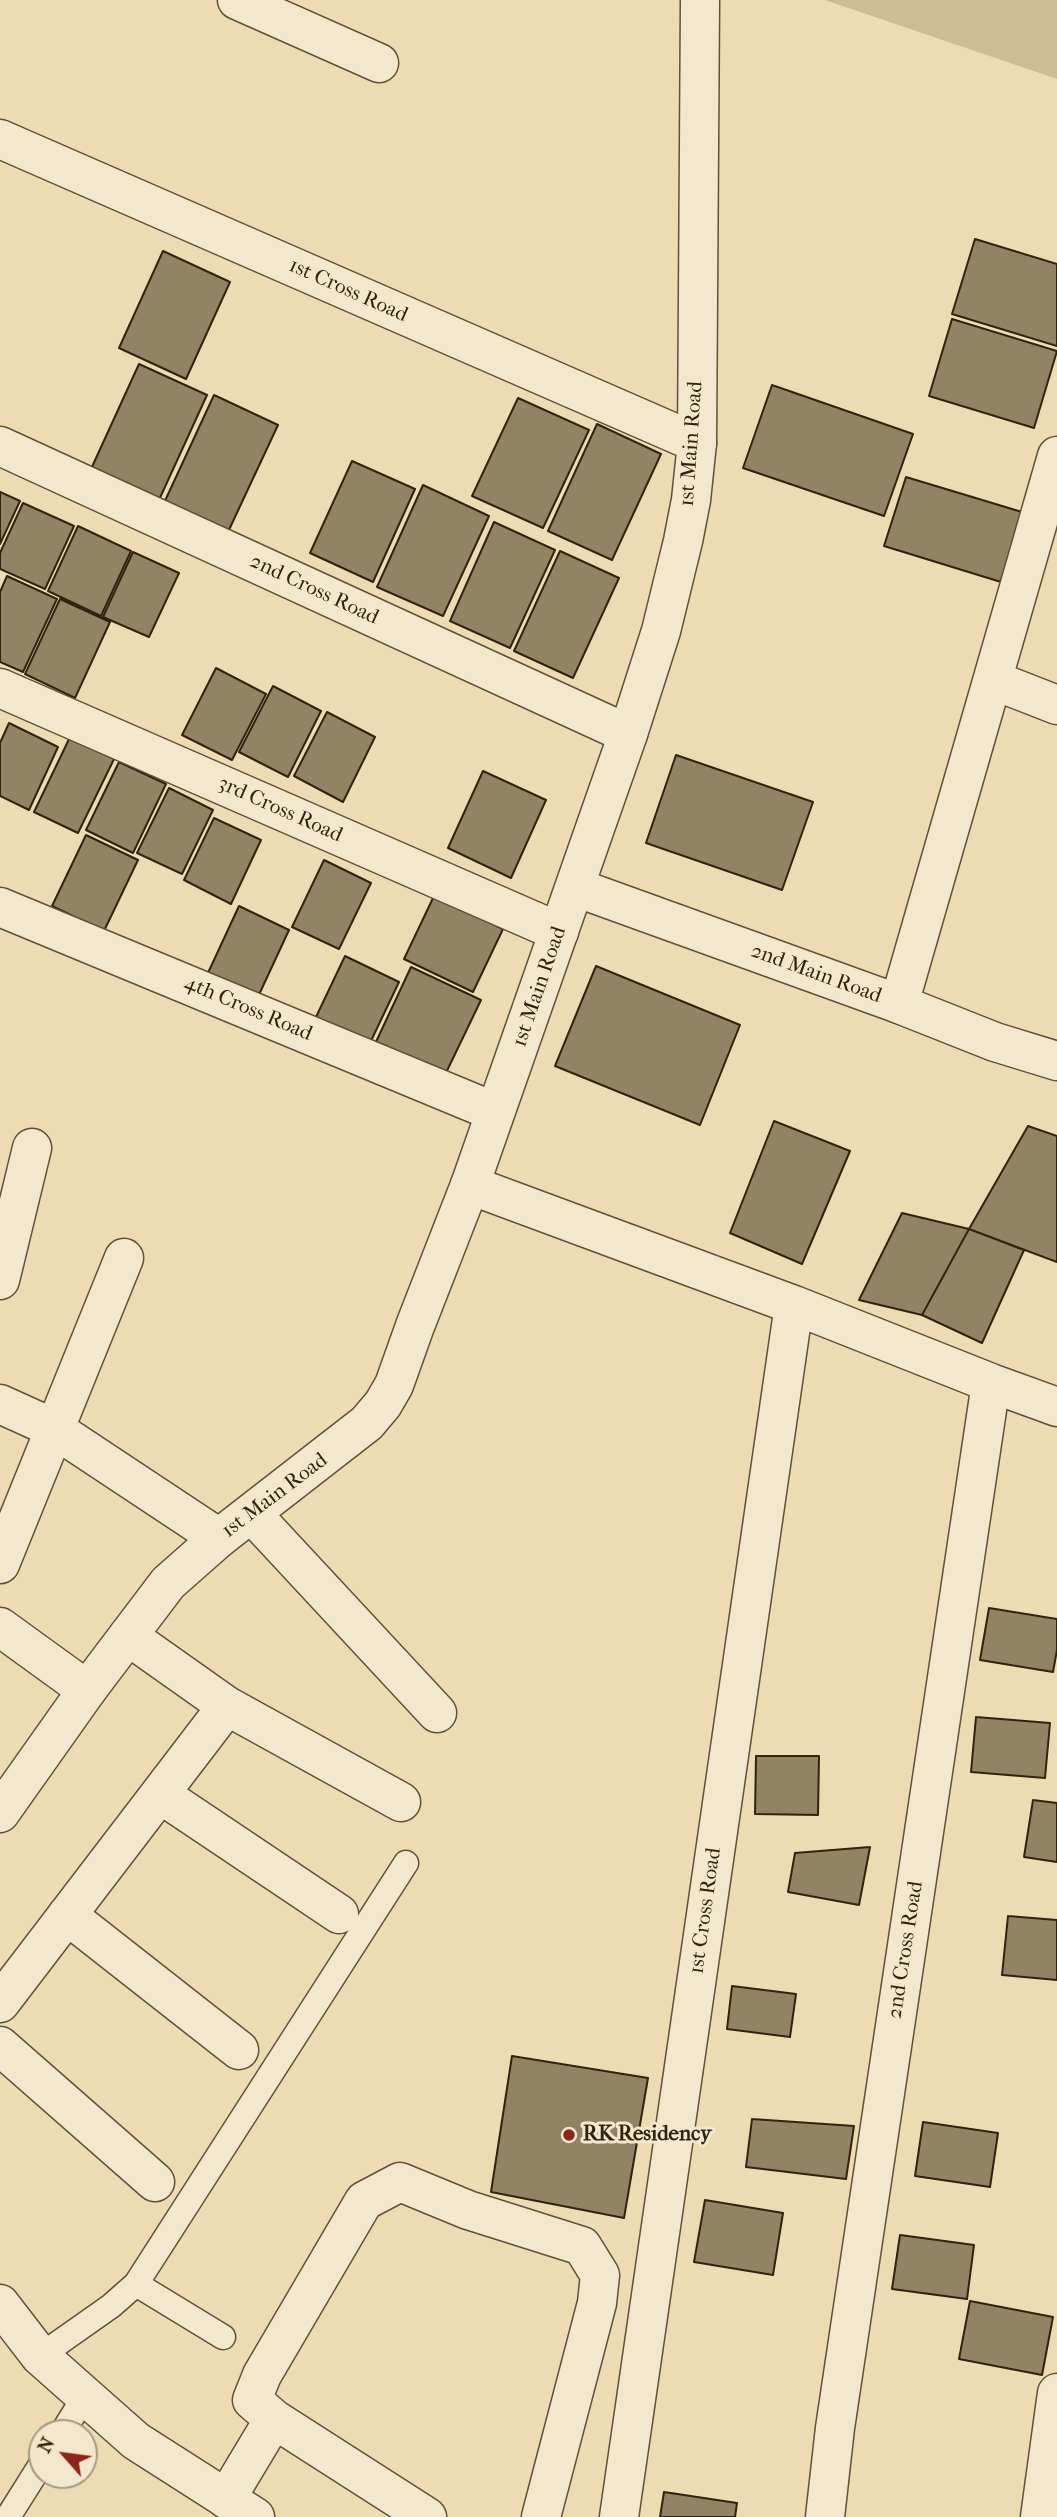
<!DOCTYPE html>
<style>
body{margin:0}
#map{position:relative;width:1057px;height:2517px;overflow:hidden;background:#eddcb3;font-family:"IM FELL French Canon",serif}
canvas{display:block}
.north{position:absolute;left:28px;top:2419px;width:70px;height:70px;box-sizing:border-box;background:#f3e8ce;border:2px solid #a59982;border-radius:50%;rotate:298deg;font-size:19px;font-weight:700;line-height:28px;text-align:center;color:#312310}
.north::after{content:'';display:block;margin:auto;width:24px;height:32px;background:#8f2418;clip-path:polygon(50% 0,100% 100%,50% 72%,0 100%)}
</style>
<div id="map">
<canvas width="1057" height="2517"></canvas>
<div class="north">N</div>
</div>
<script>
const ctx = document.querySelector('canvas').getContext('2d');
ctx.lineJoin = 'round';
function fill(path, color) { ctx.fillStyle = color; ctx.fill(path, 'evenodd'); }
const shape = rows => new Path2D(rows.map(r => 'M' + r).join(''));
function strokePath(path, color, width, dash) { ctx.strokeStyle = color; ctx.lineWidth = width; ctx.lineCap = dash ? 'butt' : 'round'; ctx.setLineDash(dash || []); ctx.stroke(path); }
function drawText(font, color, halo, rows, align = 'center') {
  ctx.font = font + ' "IM FELL French Canon",serif'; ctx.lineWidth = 6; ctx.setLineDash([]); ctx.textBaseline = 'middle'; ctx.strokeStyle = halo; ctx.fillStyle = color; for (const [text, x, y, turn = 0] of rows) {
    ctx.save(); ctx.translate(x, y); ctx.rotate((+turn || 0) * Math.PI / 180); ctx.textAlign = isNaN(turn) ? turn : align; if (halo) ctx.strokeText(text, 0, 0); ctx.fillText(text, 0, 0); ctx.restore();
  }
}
const green = shape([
 [825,0,1057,0,1057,79]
]);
const building = shape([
 [975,239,1057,264,1057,346,952,314,975,239],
 [163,251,230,282,186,379,119,348,163,251],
 [952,319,1057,351,1034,428,929,396,952,319],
 [139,364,207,395,159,500,91,469,139,364],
 [772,385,913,434,884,516,743,468,772,385],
 [214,395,278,425,228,532,164,503,214,395],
 [518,398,589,430,543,528,472,496,518,398],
 [597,424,661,454,612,560,548,531,597,424],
 [352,461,415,489,373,582,310,553,352,461],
 [906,477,1022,512,1001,582,884,546,906,477],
 [423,485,489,516,443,616,377,587,423,485],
 [0,492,20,501,0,544,0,492],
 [23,503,74,526,45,589,0,569,0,553,23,503],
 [494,522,555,550,510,648,450,621,494,522],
 [78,526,131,551,101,616,48,591,78,526],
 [560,551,619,578,573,678,514,651,560,551],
 [133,552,179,573,149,637,103,617,133,552],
 [7,576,57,599,23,672,0,662,0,592,7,576],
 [60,599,110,622,75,698,25,674,60,599],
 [216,668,266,694,232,760,182,735,216,668],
 [273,686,321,711,288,777,239,752,273,686],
 [327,712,375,737,343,802,294,776,327,712],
 [9,723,58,747,29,810,0,796,0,743,9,723],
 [71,735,115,757,78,833,34,812,71,735],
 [676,755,813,802,782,890,646,843,676,755],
 [119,762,166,784,133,853,86,830,119,762],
 [483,771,546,800,511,878,448,848,483,771],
 [169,788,213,810,182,874,137,853,169,788],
 [214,818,261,840,231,904,184,880,214,818],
 [86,835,138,860,104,931,52,906,86,835],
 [324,860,371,883,339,949,292,927,324,860],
 [434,896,503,929,473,992,404,959,434,896],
 [239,906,289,930,257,999,207,975,239,906],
 [345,956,399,982,370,1043,316,1017,345,956],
 [596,966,740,1025,700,1125,555,1066,596,966],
 [411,967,481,1000,444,1077,375,1044,411,967],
 [774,1121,850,1151,802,1264,730,1233,774,1121],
 [1028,1126,1057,1136,1057,1262,969,1229,1028,1126],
 [902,1213,969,1229,922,1315,859,1300,902,1213],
 [969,1229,1024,1250,982,1343,922,1315,969,1229],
 [989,1608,1057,1619,1057,1650,1053,1672,980,1660,989,1608],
 [976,1717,1050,1723,1045,1778,971,1772,976,1717],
 [756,1756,819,1756,818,1815,755,1814,756,1756],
 [1033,1800,1057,1803,1057,1862,1024,1857,1033,1800],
 [870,1847,859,1905,788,1892,795,1853,870,1847],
 [1008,1916,1057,1920,1057,1980,1002,1975,1008,1916],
 [732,1986,796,1994,790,2037,727,2029,732,1986],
 [512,2056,648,2078,624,2218,491,2192,512,2056],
 [752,2119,854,2126,846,2179,746,2167,752,2119],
 [923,2122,998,2133,990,2187,915,2176,923,2122],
 [705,2200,783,2213,773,2275,694,2262,705,2200],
 [900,2235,974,2245,967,2299,892,2289,900,2235],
 [970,2301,1053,2317,1042,2375,959,2359,970,2301],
 [664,2492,737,2503,735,2517,660,2517,664,2492]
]);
const service = shape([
 [136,2284,223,2337],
 [40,2356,111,2306,136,2284,406,1863],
 [62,2433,85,2396],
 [8,2517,42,2463]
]);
const minor = shape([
 [237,0,379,63],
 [0,139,697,443],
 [0,446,628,734],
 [993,680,1057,705],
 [0,688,559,932],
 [0,907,495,1112],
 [899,1004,1057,456],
 [470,1185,794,1305,991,1383,1057,1407],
 [0,1280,32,1148],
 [0,1404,53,1428,219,1538],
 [252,1514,437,1713],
 [0,1564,124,1258],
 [0,1627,87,1690],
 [128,1636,227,1706,401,1802],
 [160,1794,339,1914],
 [67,1915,239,2050],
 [0,2003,227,1706],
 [0,2046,155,2182],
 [226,2499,274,2419],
 [427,2517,274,2419,252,2400,262,2375,364,2201,400,2182,468,2210,582,2246,600,2275,597,2303,541,2517],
 [619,2517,794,1305],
 [825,2517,835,2428,991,1383],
 [1040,2517,1057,2393]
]);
const tertiary = shape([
 [575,887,899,1004,995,1042,1057,1061],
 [0,1813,87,1690,168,1583,219,1538,367,1423,383,1404,394,1385,415,1326,470,1185,628,734,661,631,683,541,691,500,697,443,700,0],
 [0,2304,40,2356,136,2441,255,2517]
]);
const markers = [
 [569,2135,7,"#8f2418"]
];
const streetNames = [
 ["1st Cross Road",348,291,24],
 ["1st Main Road",692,444,-86],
 ["2nd Cross Road",314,590,25],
 ["3rd Cross Road",280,810,24],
 ["2nd Main Road",816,974,20],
 ["1st Main Road",540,987,-71],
 ["4th Cross Road",248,1009,23],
 ["1st Main Road",275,1496,-37],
 ["1st Cross Road",706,1911,-82],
 ["2nd Cross Road",906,1950,-81]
];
const poiNames = [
 ["RK Residency",583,2135]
];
fill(green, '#cdbd97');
fill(building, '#938365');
strokePath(building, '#312310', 2);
strokePath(service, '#605139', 27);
strokePath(minor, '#605139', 41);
strokePath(tertiary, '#605139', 41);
strokePath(service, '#f3e8ce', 24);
strokePath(minor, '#f3e8ce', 38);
strokePath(tertiary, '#f3e8ce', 38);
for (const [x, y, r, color] of markers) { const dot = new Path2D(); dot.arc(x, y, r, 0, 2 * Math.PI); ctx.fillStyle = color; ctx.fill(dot); strokePath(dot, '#f3e8ce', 2.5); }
drawText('21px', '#312310', '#f3e8ce', streetNames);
drawText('bold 21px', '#312310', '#f3e8ce', poiNames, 'left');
</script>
